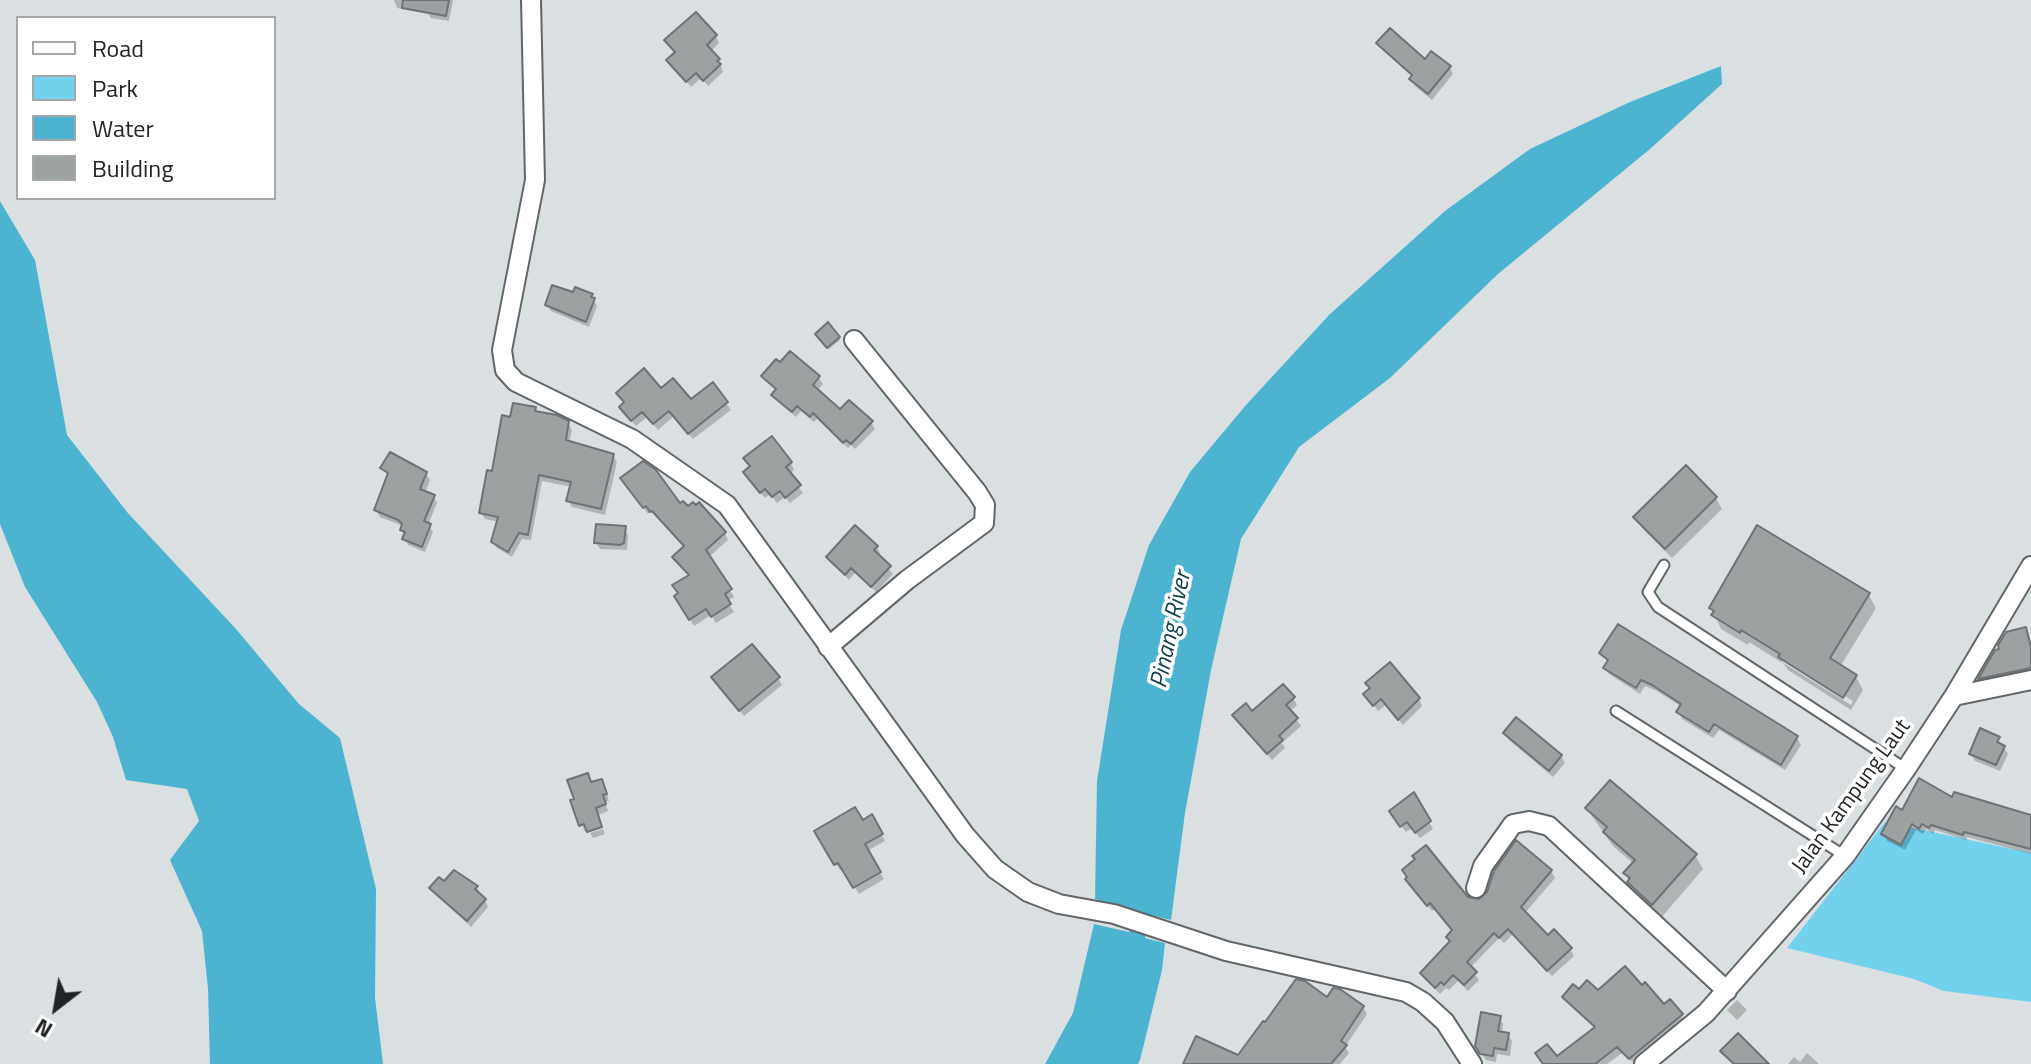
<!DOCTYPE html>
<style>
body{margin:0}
#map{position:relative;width:2031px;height:1064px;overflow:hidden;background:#dae0e1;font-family:"Titillium Web",sans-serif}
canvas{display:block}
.legend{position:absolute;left:16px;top:16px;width:260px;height:184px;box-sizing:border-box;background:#fff;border:2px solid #a6a7a7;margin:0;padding:10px 14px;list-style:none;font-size:24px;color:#212324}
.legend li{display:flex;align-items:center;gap:16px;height:40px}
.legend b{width:40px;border:2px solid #a6a7a7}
.north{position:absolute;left:16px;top:968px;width:80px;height:80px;-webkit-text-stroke:6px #fff;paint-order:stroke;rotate:211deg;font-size:22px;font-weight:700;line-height:32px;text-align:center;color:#212324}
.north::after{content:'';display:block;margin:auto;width:28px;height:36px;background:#212324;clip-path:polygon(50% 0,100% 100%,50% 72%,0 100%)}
</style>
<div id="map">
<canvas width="2031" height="1064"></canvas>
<ul class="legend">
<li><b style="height:10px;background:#fff"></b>Road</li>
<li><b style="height:22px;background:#72d2ee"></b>Park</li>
<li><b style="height:22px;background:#4cb4d0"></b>Water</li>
<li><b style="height:22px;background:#9ca1a2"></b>Building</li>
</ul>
<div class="north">N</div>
</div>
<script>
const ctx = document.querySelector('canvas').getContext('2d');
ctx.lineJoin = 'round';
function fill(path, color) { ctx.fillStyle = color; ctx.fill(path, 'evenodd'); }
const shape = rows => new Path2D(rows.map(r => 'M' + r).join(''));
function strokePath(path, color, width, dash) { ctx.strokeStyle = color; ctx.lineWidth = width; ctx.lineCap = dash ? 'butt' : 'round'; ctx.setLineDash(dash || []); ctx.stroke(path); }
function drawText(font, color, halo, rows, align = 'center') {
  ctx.font = font + ' "Titillium Web",sans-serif'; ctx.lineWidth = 7; ctx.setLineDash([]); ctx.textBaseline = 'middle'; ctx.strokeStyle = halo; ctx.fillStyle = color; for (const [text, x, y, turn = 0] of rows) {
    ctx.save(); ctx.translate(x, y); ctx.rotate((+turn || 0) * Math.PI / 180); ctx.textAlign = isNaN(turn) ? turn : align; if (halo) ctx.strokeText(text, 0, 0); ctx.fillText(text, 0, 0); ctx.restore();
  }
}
const green = shape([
 [1885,822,2031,853,2031,1002,1944,991,1914,979,1787,948]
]);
const water = shape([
 [1721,66,1722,84,1650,149,1498,274,1390,378,1299,447,1241,539,1211,670,1185,813,1171,920,1151,915,1145,938,1165,943,1162,970,1140,1060,1138,1064,1045,1064,1073,1013,1094,924,1129,932,1133,911,1095,899,1097,781,1121,630,1149,545,1190,472,1246,405,1330,314,1445,211,1530,149,1630,102],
 [0,201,35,260,67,435,127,512,236,629,299,704,340,738,376,889,375,998,383,1064,210,1064,208,989,202,931,170,860,199,821,187,789,126,780,113,737,97,702,25,587,0,524]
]);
const shadow = shape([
 [394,0,453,0,449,21,431,18,428,14,397,8],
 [716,36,719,43,711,51,719,60,723,72,708,86,701,78,691,87,669,61,676,54,667,41],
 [1379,43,1425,62,1450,68,1453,74,1432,100,1415,86,1411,79,1413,77,1383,50],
 [575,294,591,295,597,306,589,327,551,311,547,305],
 [819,337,838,338,840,340,829,349],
 [764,377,819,378,823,384,817,391,840,411,871,422,875,429,855,449,851,445,848,448,817,419,814,422,801,411,796,417,778,402,774,395,777,391],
 [712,385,731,410,693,439,674,416,658,430,647,417,636,426,625,414,661,391,691,402],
 [534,409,537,413,568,423,572,430,569,443,613,456,617,462,605,515,572,507,568,501,572,487,542,481,531,540,522,539,512,557,497,548,493,541,499,522,485,519,481,513,512,419],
 [791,463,794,470,789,474,803,493,790,503,785,497,777,503,770,494,765,498,749,479],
 [382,468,426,473,430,480,425,493,433,496,437,503,428,525,433,532,425,552,408,545,402,530,403,526,380,517,376,510,389,476],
 [627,485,680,506,725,533,728,540,709,557,734,597,727,601,734,612,716,623,711,615,694,626,676,597,690,576,674,557,685,547,657,516,651,511,648,514],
 [1716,498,1722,509,1672,558,1642,528,1636,518],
 [624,528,628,535,627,550,600,549,596,543],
 [877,547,880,554,878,557,893,574,876,592,855,573,849,580,828,558],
 [1868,594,1876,608,1840,667,1856,677,1863,690,1851,710,1788,670,1784,664,1749,642,1748,645,1721,629,1712,608],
 [1782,657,1853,701,1851,705,1782,662],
 [2025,630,2031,645,2031,675,1984,685,1980,679,1997,651],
 [1601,653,1797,738,1801,745,1785,770,1719,730,1713,738,1682,719,1679,712,1682,707,1657,691,1645,686,1640,694,1609,674,1605,668,1609,663],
 [778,678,782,685,744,716,717,684],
 [1366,694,1419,699,1422,706,1403,725,1386,705,1378,711],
 [1293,698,1297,705,1290,711,1301,726,1282,743,1285,748,1272,760,1235,716,1252,714],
 [1505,733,1561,756,1565,763,1553,777,1509,740],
 [1998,739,2008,754,2000,771,1975,761,1971,754],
 [592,784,605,788,609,801,605,802,608,811,598,815,602,825,585,832,572,802],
 [1413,795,1433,829,1420,838,1412,828,1406,832,1395,818],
 [1954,800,2031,817,2031,854,1967,837,1966,840,1935,830,1933,834,1926,829,1923,834,1916,830,1905,850,1887,841,1884,834,1902,812],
 [1587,809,1695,855,1703,869,1661,918,1638,896,1629,882,1626,873,1634,864,1613,846],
 [871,817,885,841,867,851,884,879,859,894,843,868,840,870,817,832,862,823],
 [603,829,605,834,593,838,590,833],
 [1551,871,1555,878,1525,913,1548,938,1570,949,1574,956,1552,976,1513,934,1504,943,1499,938,1470,968,1479,980,1468,991,1458,981,1449,990,1446,988,1440,994,1426,980,1422,974,1451,943,1454,932,1435,909,1432,911,1411,886,1465,897,1473,902],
 [444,884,476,887,485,900,488,907,471,927,436,895,432,888],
 [1579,992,1598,993,1664,1007,1670,1002,1686,1022,1635,1064,1622,1053,1607,1064,1544,1064,1556,1059,1596,1029,1564,997],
 [1328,1000,1363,1007,1367,1014,1345,1047,1349,1053,1340,1064,1185,1064,1238,1058],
 [1737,1000,1747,1010,1737,1020,1727,1010],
 [1499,1017,1503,1024,1502,1033,1508,1035,1512,1041,1510,1056,1497,1054,1496,1062,1486,1060,1477,1046],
 [1807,1053,1819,1064,1788,1064,1794,1057,1800,1062]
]);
const building = shape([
 [403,0,449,0,446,16,402,8,403,0],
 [696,12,717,35,707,45,720,59,717,61,721,64,703,81,696,73,686,82,666,60,675,52,664,40,696,12],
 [1390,28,1425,59,1431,51,1451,66,1428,94,1409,79,1412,75,1376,43,1390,28],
 [552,285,573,292,575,287,593,294,591,297,595,298,586,322,545,305,552,285],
 [828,322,840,337,827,348,815,334,828,322],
 [790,351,820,376,813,385,840,409,849,400,873,421,851,444,846,440,843,443,813,413,810,417,797,406,792,412,771,395,776,389,761,376,776,359,780,362,790,351],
 [644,368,661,388,673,378,691,399,713,382,728,402,688,434,669,411,653,424,642,412,631,421,619,407,624,402,616,393,644,368],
 [513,403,536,407,535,411,557,415,569,421,566,440,614,454,601,509,566,501,571,482,539,475,528,535,519,533,508,552,491,542,498,517,479,513,487,470,492,471,502,415,510,417,513,403],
 [772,436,792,462,786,467,801,485,785,498,780,491,772,497,765,489,760,493,743,472,750,466,743,458,772,436],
 [390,452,427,472,420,489,435,495,424,521,431,524,422,547,402,539,405,532,400,530,402,524,398,520,374,510,388,473,380,468,390,452],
 [643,461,656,470,680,503,683,501,688,506,693,502,696,505,699,502,726,532,706,550,732,589,725,594,731,604,711,617,706,609,689,620,674,596,678,593,672,585,689,575,672,557,684,546,652,511,650,512,646,506,643,508,620,478,643,461],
 [1686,465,1717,497,1665,549,1633,517,1686,465],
 [596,524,626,526,624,543,620,545,594,543,596,524],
 [855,525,878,546,874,550,891,566,871,587,851,568,845,575,826,557,855,525],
 [1757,525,1870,593,1830,658,1857,675,1843,698,1778,657,1780,654,1741,630,1740,633,1711,615,1714,611,1709,608,1757,525],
 [1618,624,1798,736,1781,765,1714,724,1709,732,1676,712,1681,704,1652,685,1641,680,1636,688,1603,668,1608,660,1599,653,1618,624],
 [2026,627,2031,647,2031,668,1978,679,1995,650,1999,649,1998,645,2006,632,2026,627],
 [752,644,780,677,739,711,711,677,752,644],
 [1390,662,1420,698,1398,720,1381,699,1373,706,1363,694,1370,688,1365,683,1390,662],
 [1283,684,1295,697,1286,705,1298,718,1279,736,1283,740,1267,754,1232,715,1246,703,1252,711,1283,684],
 [1516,717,1562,755,1549,771,1503,733,1516,717],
 [1980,728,2000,737,1997,742,2005,746,1996,765,1969,754,1980,728],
 [588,773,591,782,602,779,607,794,603,795,606,804,596,808,602,827,587,832,584,824,579,826,570,800,574,799,567,780,588,773],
 [1919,778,1952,797,1954,792,2031,815,2031,849,1964,832,1963,835,1931,825,1929,828,1922,824,1919,829,1912,824,1901,845,1881,834,1896,806,1902,810,1919,778],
 [1610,780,1697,854,1652,905,1627,882,1630,878,1623,873,1635,860,1603,832,1607,827,1585,808,1610,780],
 [1414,792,1431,821,1415,833,1407,822,1400,827,1389,811,1414,792],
 [855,807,863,820,872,814,883,834,865,844,881,872,853,888,838,863,834,865,814,831,855,807],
 [1516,840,1552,870,1521,907,1548,935,1554,929,1572,948,1547,971,1508,929,1499,938,1494,933,1467,962,1477,972,1464,985,1453,975,1444,985,1441,982,1435,988,1420,973,1450,941,1446,937,1452,930,1430,903,1427,906,1405,879,1407,877,1402,870,1415,859,1412,856,1426,845,1468,897,1479,899,1487,892,1494,871,1516,840],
 [454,870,478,886,475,889,486,899,467,921,429,888,439,877,444,881,454,870],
 [1625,966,1642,985,1645,982,1664,1004,1670,999,1683,1014,1629,1059,1617,1047,1595,1064,1543,1064,1535,1053,1547,1044,1557,1056,1595,1027,1562,997,1573,984,1579,989,1587,980,1598,990,1625,966],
 [1296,979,1305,981,1327,997,1333,988,1340,989,1364,1006,1341,1041,1347,1045,1331,1064,1183,1064,1196,1036,1238,1055,1263,1021,1265,1022,1296,979],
 [1481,1012,1501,1016,1498,1031,1509,1033,1506,1050,1494,1048,1493,1056,1480,1054,1475,1046,1481,1012],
 [1738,1033,1769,1064,1734,1064,1720,1051,1738,1033]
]);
const service = shape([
 [1664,565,1648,592,1658,607,1906,769],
 [1616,711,1845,856]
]);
const minor = shape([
 [531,0,535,180,502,350,505,370,516,382,632,439,727,505,965,835,995,869,1028,892,1059,904,1114,914,1226,951,1406,992,1423,1002,1445,1022,1472,1064],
 [828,647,907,580,984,523,985,505,977,492,854,340],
 [1954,696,2031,680],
 [1476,888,1483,866,1513,824,1529,821,1549,826,1727,991],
 [1644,1064,1706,1013,1845,856,1906,769,1954,696,2031,566]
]);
const streetNames = [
 ["Jalan Kampung Laut",1852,797,-54]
];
const waterNames = [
 ["Pinang River",1172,630,-78]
];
fill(green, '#72d2ee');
fill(water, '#4cb4d0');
fill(shadow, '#0003');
fill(building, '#9ca1a2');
strokePath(building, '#6f7375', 2);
strokePath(service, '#626668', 13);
strokePath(minor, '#626668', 22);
strokePath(service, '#fff', 9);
strokePath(minor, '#fff', 18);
drawText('22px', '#212324', '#fff', streetNames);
drawText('italic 24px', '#12404c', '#fff', waterNames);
</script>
